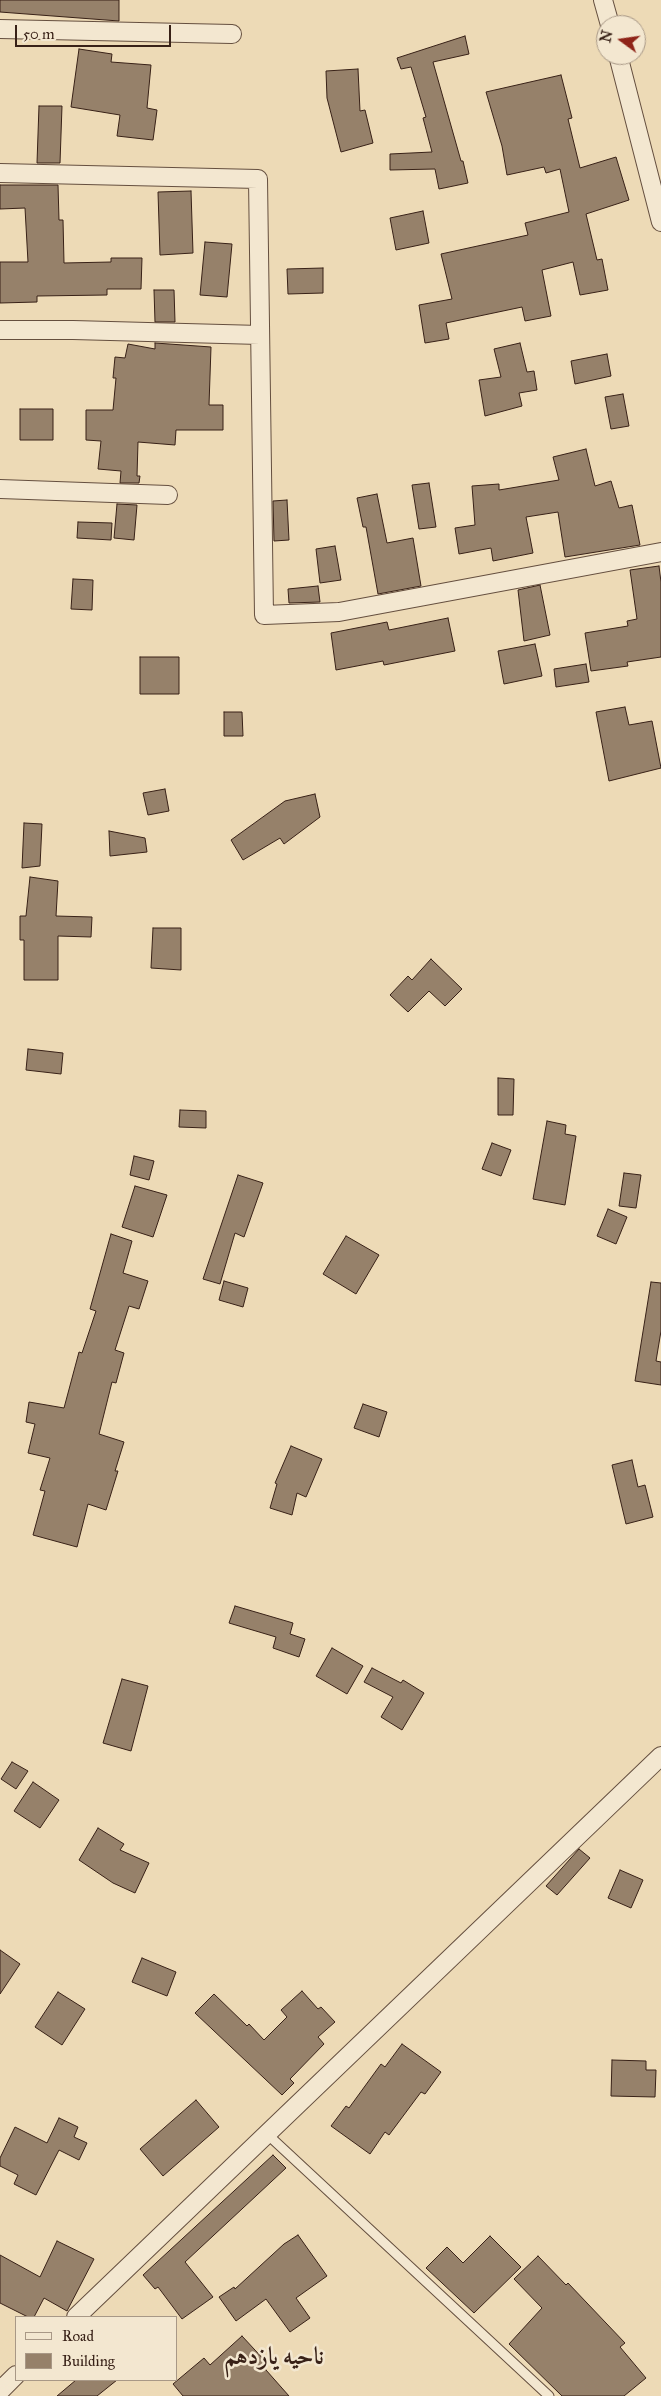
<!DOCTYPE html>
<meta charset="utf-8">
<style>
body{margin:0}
#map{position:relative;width:661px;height:2396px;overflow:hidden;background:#eddab6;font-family:"IM FELL Great Primer",serif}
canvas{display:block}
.legend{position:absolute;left:15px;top:2316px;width:162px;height:65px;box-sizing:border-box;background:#f3e7d0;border:1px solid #a89886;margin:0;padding:6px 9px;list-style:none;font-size:15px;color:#382117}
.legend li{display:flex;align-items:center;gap:10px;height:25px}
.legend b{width:25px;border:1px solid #a89886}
.north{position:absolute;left:596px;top:15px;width:50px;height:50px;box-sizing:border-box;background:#f3e7d0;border:1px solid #a89886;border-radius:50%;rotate:284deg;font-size:14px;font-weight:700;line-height:20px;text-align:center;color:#382117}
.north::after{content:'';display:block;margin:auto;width:18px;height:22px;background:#8f2418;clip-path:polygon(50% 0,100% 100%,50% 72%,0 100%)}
.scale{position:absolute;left:15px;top:25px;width:156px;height:22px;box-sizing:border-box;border:2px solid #382117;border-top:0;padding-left:6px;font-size:15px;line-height:18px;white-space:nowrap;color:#382117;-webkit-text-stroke:4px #f3e7d0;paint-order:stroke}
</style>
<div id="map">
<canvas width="661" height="2396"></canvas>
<ul class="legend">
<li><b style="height:6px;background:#f3e7d0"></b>Road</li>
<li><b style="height:14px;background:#96816a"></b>Building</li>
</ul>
<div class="north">N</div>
<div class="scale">50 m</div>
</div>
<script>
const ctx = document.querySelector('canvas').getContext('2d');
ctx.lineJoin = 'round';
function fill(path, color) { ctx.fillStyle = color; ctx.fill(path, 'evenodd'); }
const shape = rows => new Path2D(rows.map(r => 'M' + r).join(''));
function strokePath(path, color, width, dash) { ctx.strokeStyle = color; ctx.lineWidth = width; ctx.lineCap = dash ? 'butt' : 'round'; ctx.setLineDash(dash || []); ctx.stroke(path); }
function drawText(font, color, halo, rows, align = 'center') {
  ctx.font = font + ' "IM FELL Great Primer",Amiri,serif'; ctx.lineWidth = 5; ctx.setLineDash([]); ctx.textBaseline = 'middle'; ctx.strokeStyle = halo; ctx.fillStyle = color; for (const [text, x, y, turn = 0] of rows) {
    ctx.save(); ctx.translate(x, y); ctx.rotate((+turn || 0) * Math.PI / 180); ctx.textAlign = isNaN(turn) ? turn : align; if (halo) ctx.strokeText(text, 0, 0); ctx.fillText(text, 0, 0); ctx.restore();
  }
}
const building = shape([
 [0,0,119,0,119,21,0,12,0,0],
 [465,36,469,54,433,62,461,161,463,161,468,183,439,189,435,169,390,170,390,154,432,152,423,118,426,117,411,67,401,69,397,58,465,36],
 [79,49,112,54,111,62,151,65,147,108,157,110,153,140,117,136,120,115,71,107,79,49],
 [358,69,360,111,365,110,373,143,341,152,327,98,326,71,358,69],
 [561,75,572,118,568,119,580,168,616,157,629,200,586,214,597,260,602,259,608,290,580,295,573,262,542,270,551,316,525,321,522,307,446,323,449,339,425,343,419,305,452,299,441,254,528,235,525,223,569,212,560,169,546,173,544,167,507,175,502,146,486,92,561,75],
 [39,106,62,106,60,163,37,163,39,106],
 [0,185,58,185,59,220,63,220,64,263,111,262,111,258,142,258,141,289,107,289,107,295,37,296,37,302,0,303,0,262,28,262,25,208,0,209,0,185],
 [191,191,193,253,160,255,158,192,191,191],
 [423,211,429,243,396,250,390,218,423,211],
 [205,242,232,244,227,297,200,295,205,242],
 [323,268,323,293,288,294,287,269,323,268],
 [154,290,174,290,175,322,155,322,154,290],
 [155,343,211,347,209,405,223,405,223,430,176,430,175,445,138,442,137,476,140,476,139,483,120,483,121,471,98,469,101,441,86,440,86,410,113,410,116,378,113,378,115,357,125,358,128,344,155,349,155,343],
 [520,343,527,372,534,371,537,390,519,393,522,406,485,416,479,380,501,377,494,349,520,343],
 [607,354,611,376,575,384,571,361,607,354],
 [623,394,629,426,611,429,605,397,623,394],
 [20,409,53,409,53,440,20,440,20,409],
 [586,449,595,486,611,481,619,508,632,505,640,545,565,557,558,512,526,517,533,553,493,561,491,548,459,554,455,528,475,525,472,486,499,484,499,490,559,480,553,457,586,449],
 [429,483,436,527,419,529,412,485,429,483],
 [377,494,387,543,413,538,421,586,378,594,366,527,363,527,357,498,377,494],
 [287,500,289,540,274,541,273,501,287,500],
 [117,504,137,505,134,540,114,538,117,504],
 [78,522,112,523,111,540,77,538,78,522],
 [335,546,341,580,320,583,316,549,335,546],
 [659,566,661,582,661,657,627,662,628,666,591,671,585,633,628,626,627,621,637,619,630,570,659,566],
 [73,579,93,580,92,610,71,609,73,579],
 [540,585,550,635,524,641,518,590,540,585],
 [318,586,320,602,289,603,288,589,318,586],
 [448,618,455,651,384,665,383,661,336,670,331,633,387,622,389,630,448,618],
 [535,644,542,676,504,684,498,651,535,644],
 [140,657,179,657,179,694,140,694,140,657],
 [586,664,589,682,556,687,554,669,586,664],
 [625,707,629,725,652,721,661,768,609,781,596,712,625,707],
 [224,712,242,712,243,736,224,736,224,712],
 [165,789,169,811,148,815,143,793,165,789],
 [315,794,320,817,284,844,280,838,243,860,231,840,285,801,315,794],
 [24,823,42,824,40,866,22,868,24,823],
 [109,831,145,838,147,852,110,856,109,831],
 [30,877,58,881,56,916,92,917,91,937,58,936,58,980,24,980,24,940,20,940,20,916,26,916,30,877],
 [153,928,181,928,181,970,151,968,153,928],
 [431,959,462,989,445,1006,429,991,408,1012,390,995,408,976,412,980,431,959],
 [28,1049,63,1053,61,1074,26,1070,28,1049],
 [498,1078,514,1079,513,1115,498,1115,498,1078],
 [180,1110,206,1111,206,1128,179,1127,180,1110],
 [547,1121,566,1125,565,1134,576,1136,565,1205,533,1199,547,1121],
 [492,1143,511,1150,501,1176,482,1169,492,1143],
 [134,1156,154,1161,149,1180,130,1175,134,1156],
 [624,1173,641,1175,636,1208,619,1206,624,1173],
 [238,1175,263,1183,244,1237,235,1233,220,1284,203,1279,238,1175],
 [135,1186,167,1195,153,1237,122,1227,135,1186],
 [608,1209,627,1217,616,1244,597,1236,608,1209],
 [111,1234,132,1241,123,1273,148,1281,139,1309,129,1306,115,1350,124,1353,116,1383,112,1382,99,1434,124,1442,115,1471,118,1471,106,1510,88,1504,77,1547,33,1535,45,1491,40,1490,50,1458,28,1453,35,1424,26,1422,29,1402,64,1408,79,1352,82,1353,96,1311,90,1309,111,1234],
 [346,1236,379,1255,356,1294,323,1274,346,1236],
 [224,1281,248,1288,243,1307,219,1300,224,1281],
 [651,1282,661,1283,661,1331,656,1361,661,1362,661,1385,635,1381,651,1282],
 [363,1404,387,1412,379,1437,354,1428,363,1404],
 [291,1446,322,1459,306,1497,297,1493,292,1515,270,1508,277,1484,275,1483,291,1446],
 [632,1460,638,1487,645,1485,653,1517,626,1524,612,1465,632,1460],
 [235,1606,293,1623,290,1634,305,1639,299,1657,273,1648,276,1637,229,1623,235,1606],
 [332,1648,363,1666,347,1694,316,1676,332,1648],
 [372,1668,401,1683,403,1680,424,1693,402,1730,381,1717,393,1697,364,1682,372,1668],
 [122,1679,148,1686,131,1751,103,1743,122,1679],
 [12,1762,28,1771,16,1789,1,1779,12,1762],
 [33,1782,59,1800,40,1828,14,1811,33,1782],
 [98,1828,124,1844,120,1850,149,1863,135,1893,113,1883,79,1860,98,1828],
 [579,1849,590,1858,557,1895,546,1886,579,1849],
 [620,1870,643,1880,631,1908,608,1898,620,1870],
 [0,1950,20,1964,0,1994,0,1950],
 [142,1958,176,1972,167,1996,132,1982,142,1958],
 [302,1991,318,2009,321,2007,335,2022,318,2037,324,2044,290,2079,294,2083,282,2095,195,2013,214,1994,247,2026,249,2024,264,2040,287,2017,281,2010,302,1991],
 [58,1992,85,2009,62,2045,35,2027,58,1992],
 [402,2044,441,2072,425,2094,421,2092,389,2135,385,2132,370,2154,331,2126,346,2106,349,2108,381,2064,385,2067,402,2044],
 [612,2060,646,2061,646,2070,656,2070,655,2097,611,2096,612,2060],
 [196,2100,219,2127,163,2176,140,2149,196,2100],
 [59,2118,78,2127,74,2137,87,2143,79,2160,59,2150,36,2195,14,2184,18,2175,0,2166,0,2158,15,2127,47,2143,59,2118],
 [273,2155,286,2168,185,2262,213,2297,182,2319,158,2287,155,2289,143,2275,273,2155],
 [298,2235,327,2276,296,2298,310,2318,290,2332,266,2299,236,2321,219,2297,234,2287,235,2289,284,2244,298,2235],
 [490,2236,521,2267,474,2313,426,2268,447,2247,463,2263,490,2236],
 [57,2241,94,2259,67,2311,44,2298,34,2317,28,2317,0,2303,0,2255,40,2277,57,2241],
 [538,2256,566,2285,568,2283,625,2343,620,2347,646,2378,624,2396,562,2396,509,2344,542,2308,514,2279,538,2256],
 [242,2336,267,2363,264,2366,266,2370,289,2396,183,2396,173,2384,204,2358,210,2365,242,2336],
 [76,2380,117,2380,97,2396,57,2396,76,2380]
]);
const service = shape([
 [266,2133,549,2396]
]);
const minor = shape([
 [603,0,610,25],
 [0,29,232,34],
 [618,55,661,222],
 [0,173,258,179,264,615,339,612,661,552],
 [0,330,73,330,260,335],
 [0,489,168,495],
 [76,2317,661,1756],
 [0,2391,16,2375]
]);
const districtNames = [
 ["ناحیه یازدهم",274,2358]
];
fill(building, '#96816a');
strokePath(building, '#382117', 1);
strokePath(service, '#654f3f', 11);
strokePath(minor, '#654f3f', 20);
strokePath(service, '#f3e7d0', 9);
strokePath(minor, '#f3e7d0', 18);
drawText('bold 24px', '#382117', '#f3e7d0', districtNames);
</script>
